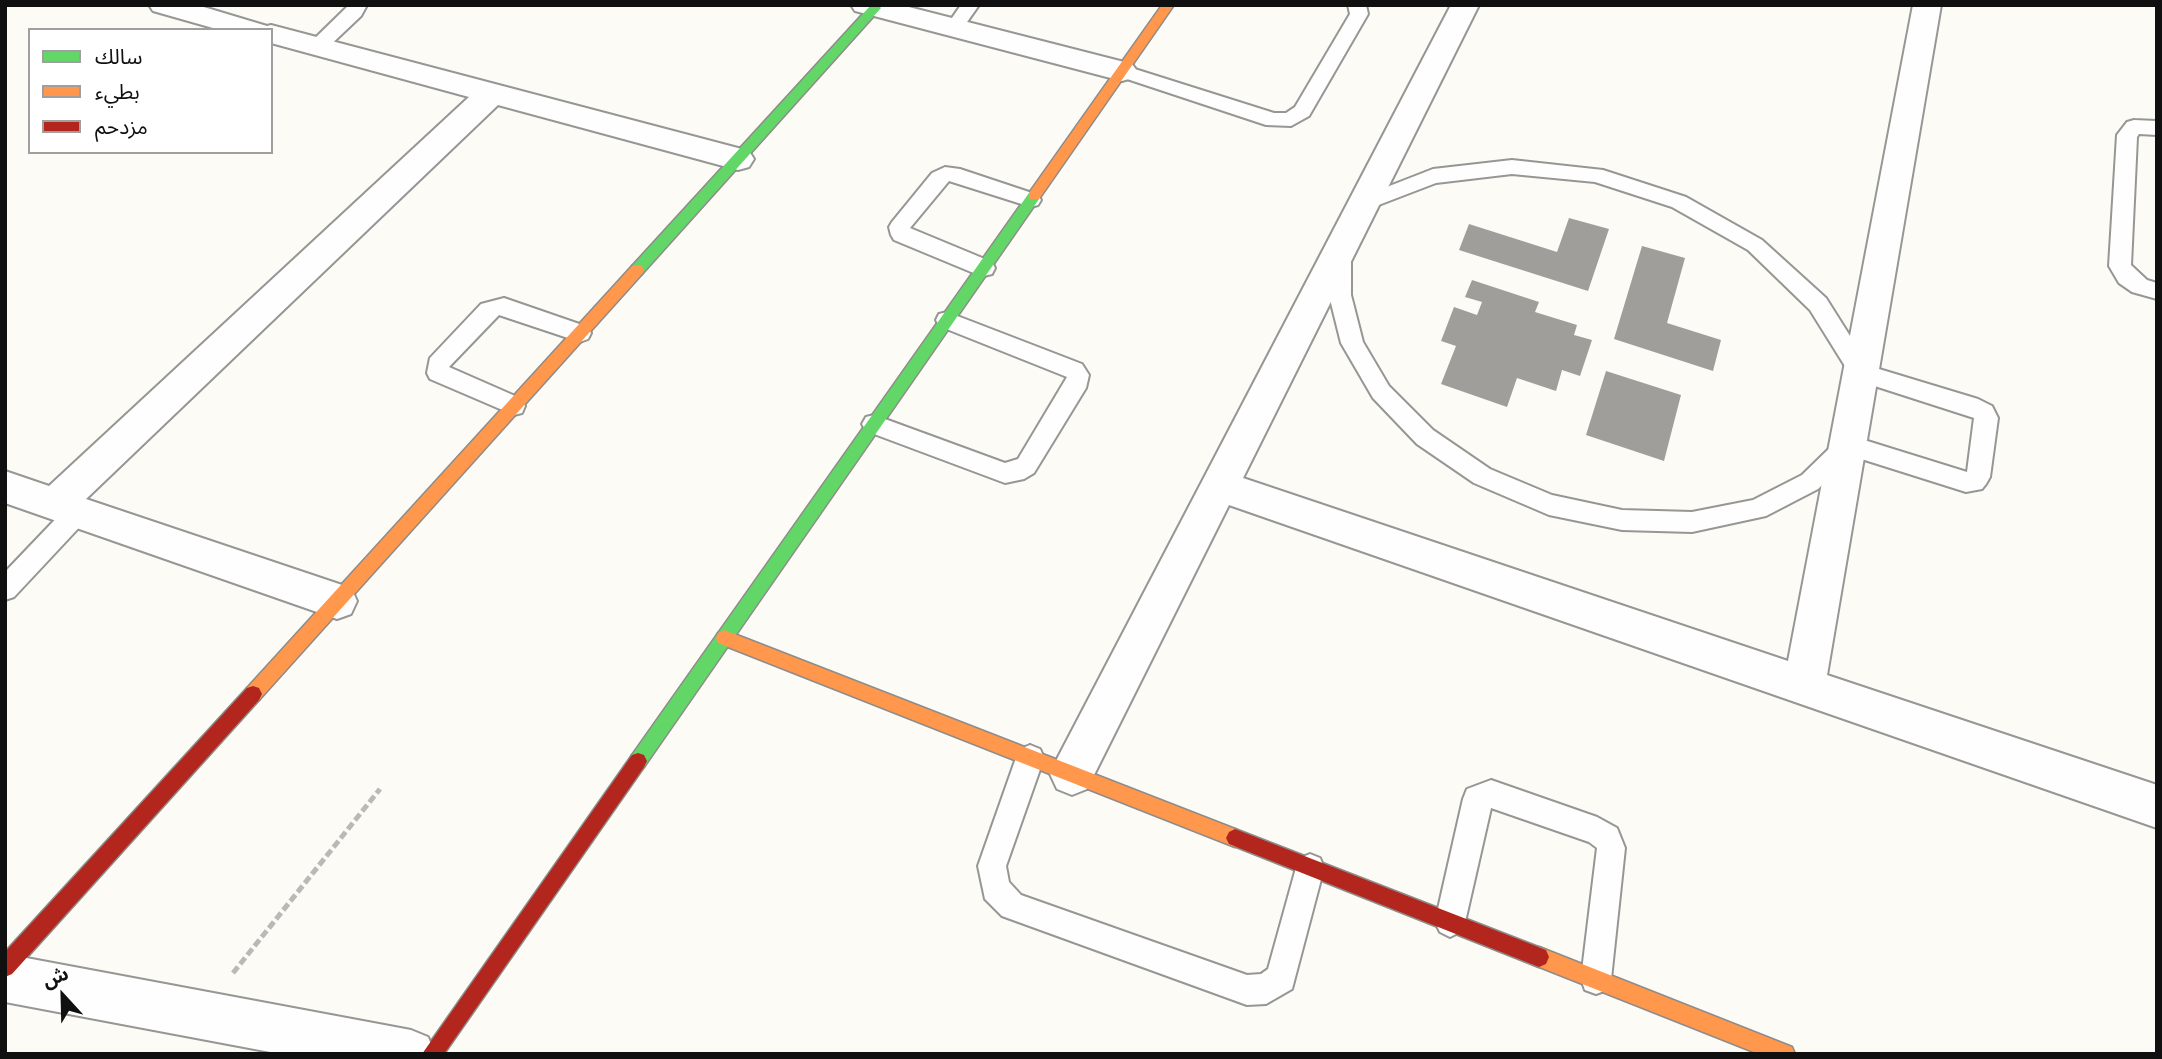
<!DOCTYPE html>
<meta charset="utf-8">
<style>
body{margin:0}
#map{position:relative;width:2162px;height:1059px;overflow:hidden;background:#fcfbf6;font-family:"Noto Serif","Noto Sans Arabic",serif}
canvas{display:block}
.frame{position:absolute;inset:0;border:7px solid #101010;pointer-events:none}
.legend{position:absolute;left:28px;top:28px;width:245px;height:126px;box-sizing:border-box;background:#fff;border:2px solid #9f9f9f;margin:0;padding:9px 12px;list-style:none;font-size:21px;color:#101010}
.legend li{display:flex;align-items:center;gap:14px;height:35px}
.legend b{width:35px;border:2px solid #9f9f9f}
.north{position:absolute;left:28px;top:961px;width:70px;height:70px;-webkit-text-stroke:5px #fff;paint-order:stroke;rotate:338deg;font-size:19px;font-weight:700;line-height:28px;text-align:center;color:#101010}
.north::after{content:'';display:block;margin:auto;width:24px;height:32px;background:#101010;clip-path:polygon(50% 0,100% 100%,50% 72%,0 100%)}
</style>
<div id="map">
<canvas width="2162" height="1059"></canvas>
<div class="frame"></div>
<ul class="legend">
<li><b style="height:9px;background:#63d668"></b>سالك</li>
<li><b style="height:9px;background:#ff974d"></b>بطيء</li>
<li><b style="height:9px;background:#b3261e"></b>مزدحم</li>
</ul>
<div class="north">ش</div>
</div>
<script>
const ctx = document.querySelector('canvas').getContext('2d');
ctx.lineJoin = 'round';
function fill(path, color) { ctx.fillStyle = color; ctx.fill(path, 'evenodd'); }
const shape = rows => new Path2D(rows.map(r => 'M' + r).join(''));
function strokePath(path, color, width, dash) { ctx.strokeStyle = color; ctx.lineWidth = width; ctx.lineCap = dash ? 'butt' : 'round'; ctx.setLineDash(dash || []); ctx.stroke(path); }
const building = shape([
 [1569,218,1609,229,1588,291,1459,250,1469,224,1557,252],
 [1642,246,1685,258,1667,323,1721,340,1713,371,1614,339],
 [1472,280,1539,302,1535,312,1577,325,1574,335,1592,340,1580,376,1562,370,1556,391,1517,378,1507,407,1441,384,1456,346,1441,341,1454,307,1477,315,1482,302,1465,297],
 [1606,371,1681,395,1664,461,1586,435]
]);
const path = shape([
 [233,973,380,789]
]);
const lane = shape([
 [349,5,367,5,361,16,324,51,310,51,308,47,310,43,349,5],
 [961,5,979,5,960,32,948,32,945,28,961,5],
 [1348,5,1366,5,1368,14,1309,116,1291,126,1266,125,1115,75,1113,71,1115,67,1122,65,1274,113,1286,113,1295,107,1350,14,1348,5],
 [2134,120,2157,121,2157,135,2139,134,2137,137,2131,265,2147,280,2157,283,2157,299,2132,292,2119,283,2109,266,2117,135,2127,122,2134,120],
 [1512,160,1603,170,1686,197,1762,240,1826,298,1869,366,1978,399,1992,406,1998,418,1990,477,1986,484,1982,489,1966,492,1852,456,1818,489,1766,516,1692,532,1622,530,1549,515,1474,483,1417,444,1373,398,1341,343,1329,295,1329,249,1333,244,1340,241,1347,244,1351,249,1351,295,1363,342,1389,386,1433,430,1490,469,1552,495,1622,510,1692,512,1753,500,1802,475,1840,438,1848,435,1967,472,1974,418,1853,379,1810,310,1748,250,1672,207,1595,182,1512,174,1436,183,1363,211,1356,209,1353,204,1356,199,1433,169,1512,160],
 [945,167,960,169,1038,195,1041,200,1038,205,1031,207,949,181,910,228,992,262,995,268,992,274,984,276,976,274,894,240,891,235,889,227,892,222,932,173,945,167],
 [504,298,588,327,591,333,588,339,580,342,499,315,449,367,522,399,525,406,522,413,514,415,430,379,427,373,430,358,481,304,504,298],
 [947,312,1082,364,1089,375,1086,388,1034,473,1024,479,1005,483,866,431,862,424,866,417,874,415,1005,463,1018,459,1067,377,939,326,936,320,939,314,947,312],
 [78,502,87,505,90,512,87,519,14,597,5,600,5,572,69,505,78,502],
 [1030,745,1040,749,1044,758,1006,866,1009,882,1021,895,1247,975,1261,974,1268,969,1296,868,1300,858,1310,854,1320,858,1324,868,1292,989,1266,1004,1247,1005,1002,916,985,899,978,866,1016,758,1020,749,1030,745],
 [1491,780,1597,817,1617,828,1625,848,1611,979,1607,990,1596,994,1585,990,1581,979,1597,848,1589,842,1491,808,1465,922,1460,932,1450,937,1440,932,1435,922,1463,799,1467,789,1491,780]
]);
const street = shape([
 [149,5,197,5,267,26,271,25,738,148,749,151,754,159,749,167,738,170,498,105,86,499,351,588,357,601,351,614,337,619,5,503,5,471,49,486,469,97,271,43,271,30,220,30,153,11,149,5],
 [851,5,901,5,1132,64,1137,71,1132,78,1122,81,855,11,851,5],
 [1451,5,1479,5,1243,478,1788,661,1913,5,1941,5,1827,675,2157,785,2157,828,1229,505,1087,789,1072,795,1057,789,1050,774,1057,759,1451,5],
 [5,954,411,1030,428,1037,435,1054,281,1054,5,1002,5,954]
]);
const fast = shape([
 [871,5,878,5,881,8,642,274,632,274,630,270,632,266,871,5],
 [1034,191,1039,193,1039,199,644,767,638,769,632,767,629,761,632,755,1029,193,1034,191]
]);
const slow = shape([
 [1162,5,1174,5,1039,199,1029,199,1029,193,1162,5],
 [637,265,642,266,644,270,642,274,259,700,253,702,247,700,244,694,247,688,632,266,637,265],
 [724,630,1235,829,1241,832,1244,838,1241,844,1235,847,718,643,716,638,718,633,724,630],
 [1539,947,1792,1047,1795,1054,1759,1054,1532,964,1529,957,1532,950,1539,947]
]);
const jam = shape([
 [253,686,259,688,262,694,259,700,12,974,5,977,5,952,247,688,253,686],
 [638,753,644,755,647,761,644,767,444,1054,422,1054,632,755,638,753],
 [1235,829,1546,950,1549,957,1546,964,1539,967,1229,844,1226,838,1229,832,1235,829]
]);
fill(building, '#a09e9b');
strokePath(lane, '#969694', 4);
strokePath(street, '#969694', 4);
strokePath(fast, '#8d8c8a', 3);
strokePath(slow, '#8d8c8a', 3);
strokePath(jam, '#8d8c8a', 3);
strokePath(path, '#b9b9b8', 5, [8, 3.5]);
fill(lane, '#fffefe');
fill(street, '#fffefe');
fill(fast, '#63d668');
fill(slow, '#ff974d');
fill(jam, '#b3261e');
</script>
